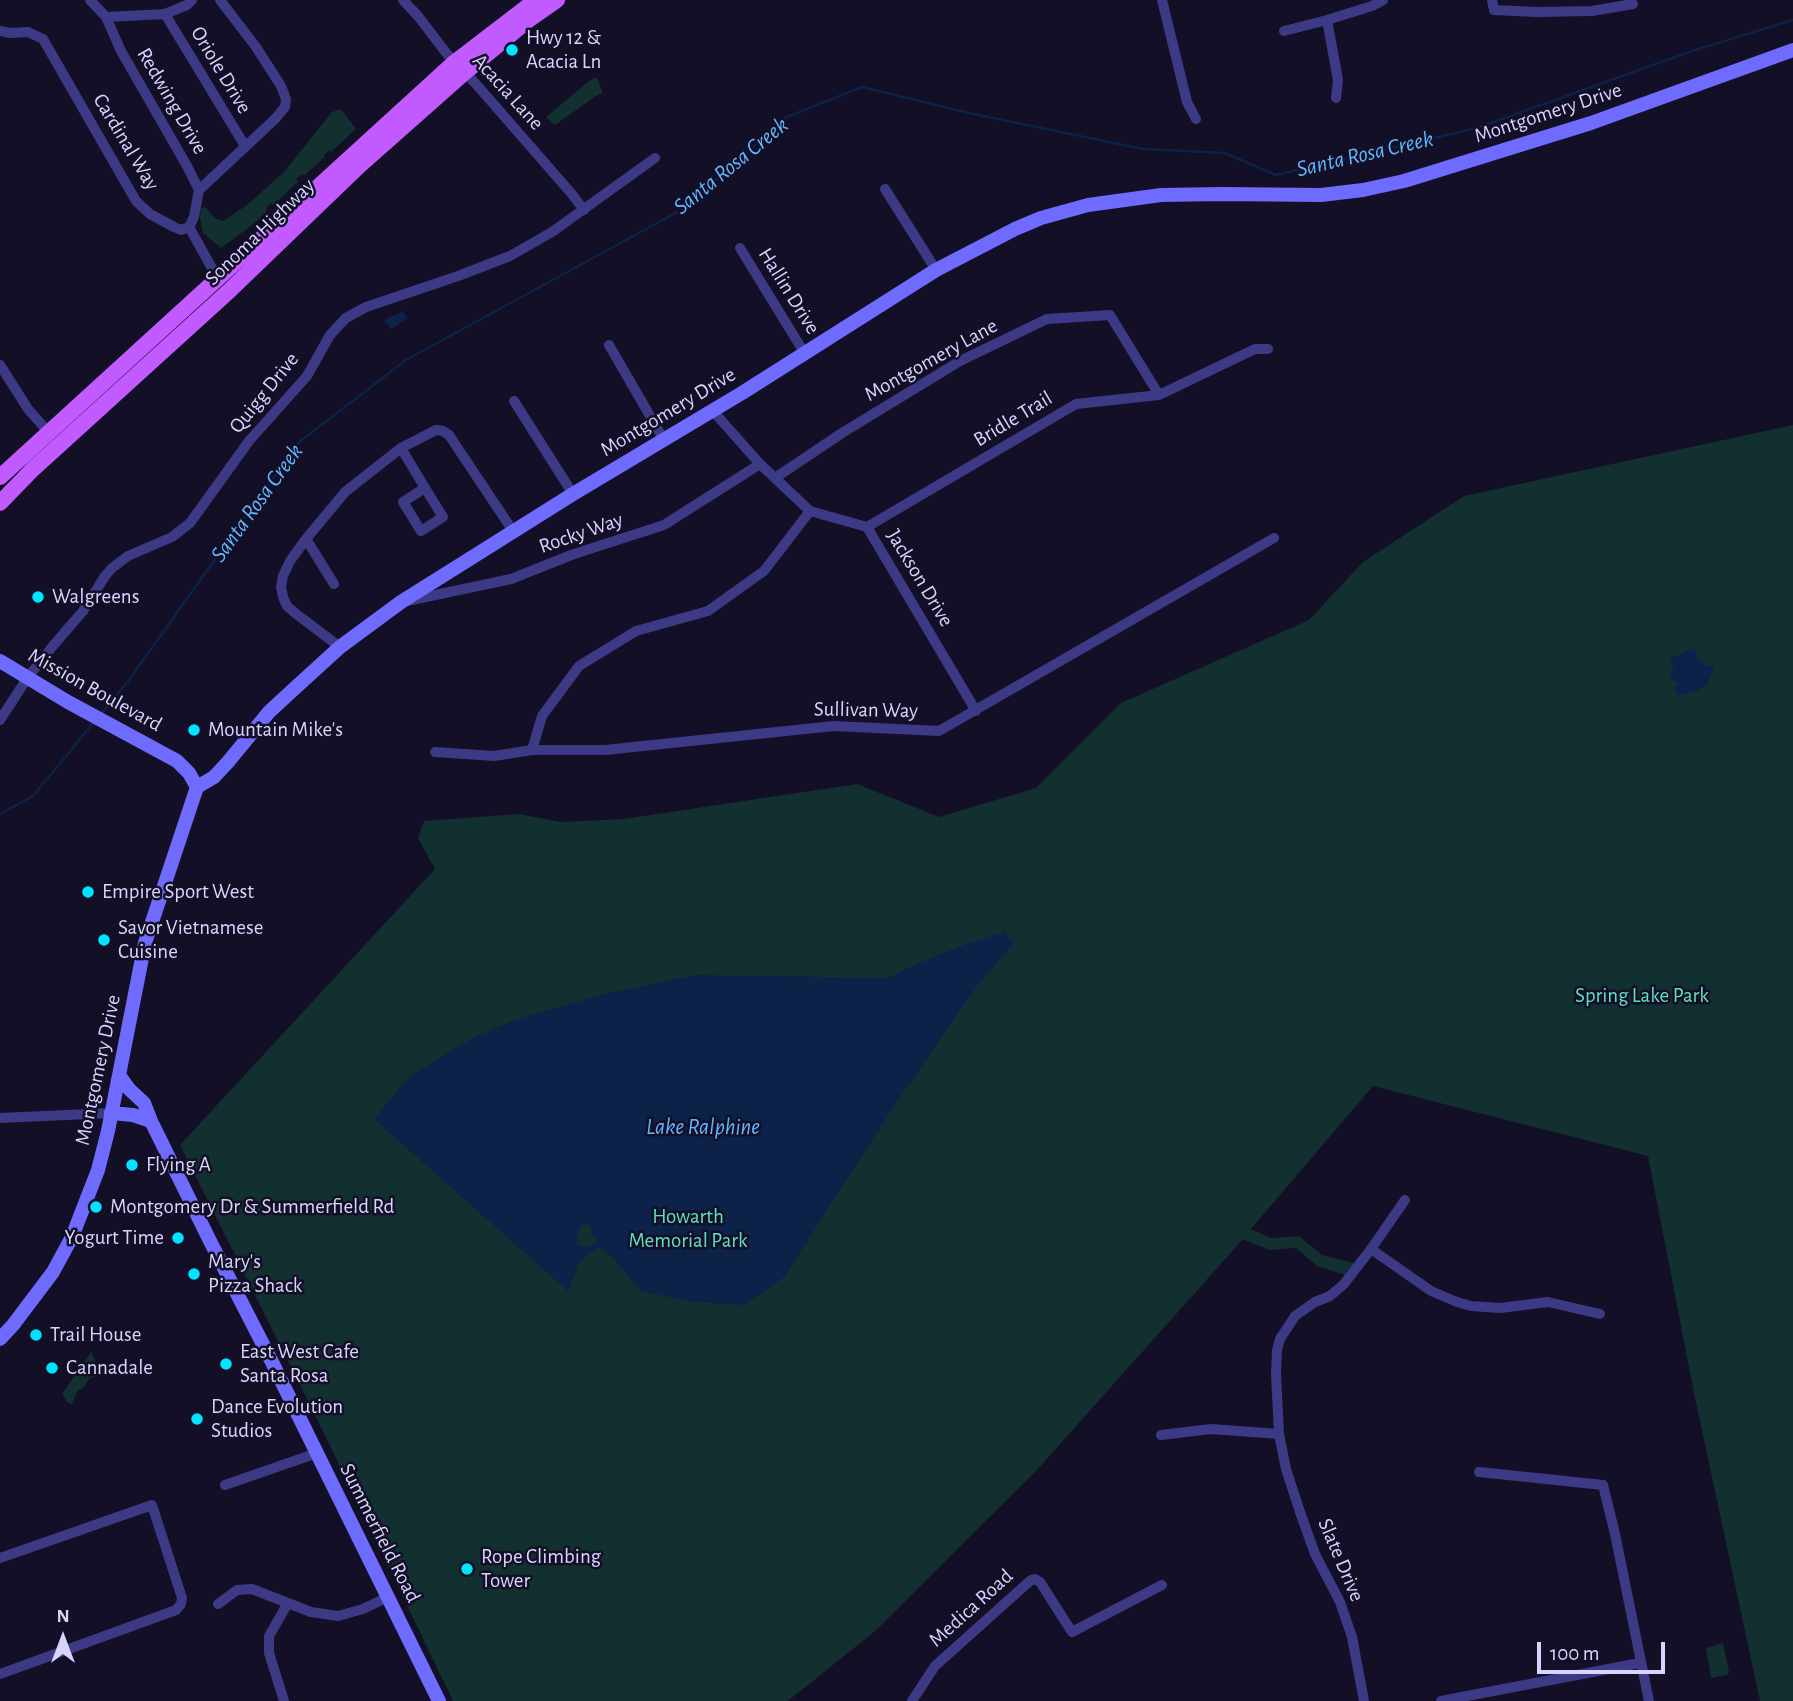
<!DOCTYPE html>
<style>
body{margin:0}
#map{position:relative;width:1793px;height:1701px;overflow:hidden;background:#130f26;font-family:"Alegreya Sans",sans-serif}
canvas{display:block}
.north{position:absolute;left:28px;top:1603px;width:70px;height:70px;-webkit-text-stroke:5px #130f26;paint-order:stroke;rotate:0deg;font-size:19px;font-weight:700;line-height:28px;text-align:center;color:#d9d4ff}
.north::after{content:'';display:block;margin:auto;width:24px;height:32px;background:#d9d4ff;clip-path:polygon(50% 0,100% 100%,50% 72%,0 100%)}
.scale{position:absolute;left:1537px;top:1642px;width:128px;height:32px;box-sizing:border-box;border:4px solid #d9d4ff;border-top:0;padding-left:9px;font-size:21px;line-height:24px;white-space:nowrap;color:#d9d4ff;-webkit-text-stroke:5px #130f26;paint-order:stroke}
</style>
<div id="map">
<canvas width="1793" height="1701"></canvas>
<div class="north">N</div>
<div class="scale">100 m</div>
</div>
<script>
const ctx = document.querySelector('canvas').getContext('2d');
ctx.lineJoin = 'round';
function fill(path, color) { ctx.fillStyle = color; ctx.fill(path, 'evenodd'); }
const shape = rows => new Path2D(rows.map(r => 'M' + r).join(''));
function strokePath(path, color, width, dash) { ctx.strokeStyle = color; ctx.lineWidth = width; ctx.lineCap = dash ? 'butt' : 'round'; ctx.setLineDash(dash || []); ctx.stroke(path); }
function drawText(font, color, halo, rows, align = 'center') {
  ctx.font = font + ' "Alegreya Sans",sans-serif'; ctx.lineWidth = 5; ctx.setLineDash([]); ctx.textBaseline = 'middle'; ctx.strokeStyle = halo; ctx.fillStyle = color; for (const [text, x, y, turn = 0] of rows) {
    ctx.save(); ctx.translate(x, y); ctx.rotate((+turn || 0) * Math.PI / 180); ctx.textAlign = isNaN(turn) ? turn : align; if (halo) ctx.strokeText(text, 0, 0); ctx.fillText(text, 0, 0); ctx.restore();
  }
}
const green = shape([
 [597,77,603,94,599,94,555,125,546,117,589,81],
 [341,109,356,129,331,152,329,150,324,155,325,157,304,176,302,174,296,179,298,182,273,205,271,203,266,208,267,211,256,222,221,248,203,233,200,218,201,208,205,207,215,218,223,221,247,205,284,172,332,112],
 [1793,425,1793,1701,1760,1701,1694,1393,1648,1156,1373,1086,1251,1229,1271,1238,1299,1236,1322,1255,1354,1263,1345,1275,1317,1266,1296,1248,1269,1250,1243,1239,1037,1470,874,1632,788,1701,453,1701,321,1427,180,1145,435,869,418,838,424,821,519,814,561,822,624,819,857,784,939,817,1036,788,1121,703,1309,620,1363,562,1464,496],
 [91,1352,102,1375,90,1378,83,1388,78,1390,72,1404,68,1403,62,1394],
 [1723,1643,1729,1672,1727,1675,1711,1678,1706,1648]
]);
const water = shape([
 [402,311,408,318,391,329,384,321,389,317,398,314],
 [1693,648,1697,651,1696,656,1705,665,1711,665,1714,668,1712,675,1708,681,1707,685,1694,692,1678,696,1674,690,1678,684,1676,681,1670,681,1670,675,1674,668,1668,660],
 [1005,932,1013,944,977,986,892,1109,784,1277,745,1305,694,1302,641,1291,612,1256,598,1247,580,1262,568,1291,374,1119,410,1076,474,1037,517,1019,601,995,695,975,887,978,921,962,972,942],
 [586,1224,591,1227,592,1234,596,1238,596,1244,586,1247,580,1246,576,1243,580,1227]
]);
const stream = shape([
 [102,713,129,680,298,443,406,360,681,210,787,117,862,87,969,113,1143,149,1225,153,1276,175,1477,128,1692,51,1793,20],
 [0,814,33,796,95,721]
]);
const street = shape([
 [90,0,106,17,121,51,187,166,199,190,194,217,189,227],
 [403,0,418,16,447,54,476,84,571,193,584,210],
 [1162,0,1187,102,1196,119],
 [1492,0,1494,10,1537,12,1592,11,1633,4],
 [165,14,245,146],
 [106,17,165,14,187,5,192,0],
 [1327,20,1338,80,1336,98],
 [0,31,10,33,28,32,43,39,136,201,150,214,174,227,181,230,189,227,218,279],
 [1284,31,1327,20,1372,6,1383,0],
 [885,189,936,270],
 [199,190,275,119,285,107,286,99,281,86,256,47,220,0],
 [740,248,805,354],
 [609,345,664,440],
 [0,365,28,409,49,433],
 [514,401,573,494],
 [713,411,760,464,810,511,867,527,976,711],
 [401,448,425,488,443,517,421,531,403,502,425,488],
 [775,478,842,433,960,361,1047,319,1110,315,1159,395],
 [867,527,1076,404,1159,395,1255,349,1268,349],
 [306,539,334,584],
 [407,601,511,579,574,554,664,525,760,464],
 [340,647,295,613,287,606,283,597,281,587,283,576,290,561,306,539,345,492,401,448,436,430,443,431,449,435,513,531],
 [0,720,28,677,52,647,83,611,105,576,112,568,128,556,172,537,190,523,249,441,307,376,330,335,346,318,366,307,458,276,510,256,552,232,655,158],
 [532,750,542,716,579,666,636,631,708,611,764,571,810,511],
 [435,752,494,756,532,750,605,750,834,726,939,731,1274,538],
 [0,1118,111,1113],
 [1371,1249,1431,1291,1457,1302,1471,1306,1500,1308,1548,1302,1600,1314],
 [1161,1435,1211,1429,1279,1434],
 [1479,1472,1603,1485,1615,1534,1649,1701],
 [225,1485,317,1453],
 [0,1558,152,1505,182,1598,181,1604,176,1610,0,1674],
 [218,1604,237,1590,252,1589,311,1612,338,1616,363,1609,388,1597],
 [284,1701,269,1653,269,1636,288,1603],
 [912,1701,935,1666,1031,1580,1035,1579,1040,1582,1072,1632,1162,1585],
 [1364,1701,1352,1637,1340,1602,1315,1554,1300,1512,1286,1469,1279,1434,1276,1374,1277,1350,1280,1339,1295,1316,1315,1302,1330,1296,1344,1284,1371,1249,1405,1200],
 [1441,1701,1640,1663]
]);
const secondary = shape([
 [0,661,68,702,177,761,189,773,197,787],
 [119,1075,129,1089,144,1103,151,1121,209,1239,271,1360,439,1701],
 [111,1113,133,1115,151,1121],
 [0,1339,13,1325,53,1272,72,1237,98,1170,108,1131,145,943,197,787,214,777,228,762,269,712,295,688,340,647,401,602,573,494,742,393,936,270,1015,229,1041,218,1088,205,1161,195,1222,194,1321,195,1363,190,1404,181,1591,123,1793,50]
]);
const primary = shape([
 [0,477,455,62,536,0],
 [0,503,33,469,229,291,359,166,464,73,527,21,557,0]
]);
const markers = [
 [512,50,7,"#00e5ff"],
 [38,597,7,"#00e5ff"],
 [194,730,7,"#00e5ff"],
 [88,892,7,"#00e5ff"],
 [104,940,7,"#00e5ff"],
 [132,1165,7,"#00e5ff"],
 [96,1207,7,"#00e5ff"],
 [178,1238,7,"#00e5ff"],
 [194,1274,7,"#00e5ff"],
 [36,1335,7,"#00e5ff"],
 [226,1364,7,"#00e5ff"],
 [52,1368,7,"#00e5ff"],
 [197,1419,7,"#00e5ff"],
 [467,1569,7,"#00e5ff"]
];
const poiNames = [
 ["Hwy 12 &",526,38],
 ["Acacia Ln",526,62],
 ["Walgreens",52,597],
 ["Mountain Mike's",208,730],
 ["Empire Sport West",102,892],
 ["Savor Vietnamese",118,928],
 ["Cuisine",118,952],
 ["Flying A",146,1165],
 ["Montgomery Dr & Summerfield Rd",110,1207],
 ["Yogurt Time",164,1238,"right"],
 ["Mary's",208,1262],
 ["Pizza Shack",208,1286],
 ["Trail House",50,1335],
 ["East West Cafe",240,1352],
 ["Santa Rosa",240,1376],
 ["Cannadale",66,1368],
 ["Dance Evolution",211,1407],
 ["Studios",211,1431],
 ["Rope Climbing",481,1557],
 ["Tower",481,1581]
];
const streetNames = [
 ["Oriole Drive",221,70,59],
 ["Acacia Lane",508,92,48],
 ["Redwing Drive",172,101,60],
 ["Montgomery Drive",1548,113,-18],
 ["Cardinal Way",126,142,59],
 ["Sonoma Highway",260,232,-44],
 ["Hallin Drive",789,291,58],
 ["Montgomery Lane",931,360,-29],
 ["Quigg Drive",264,393,-51],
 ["Montgomery Drive",668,412,-31],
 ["Bridle Trail",1013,419,-31],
 ["Rocky Way",581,533,-19],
 ["Jackson Drive",920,578,59],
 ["Mission Boulevard",95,690,29],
 ["Sullivan Way",866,710,1],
 ["Montgomery Drive",98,1070,-78],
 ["Summerfield Road",380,1533,63],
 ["Slate Drive",1341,1560,67],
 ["Medica Road",971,1608,-42]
];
const parkNames = [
 ["Spring Lake Park",1642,996],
 ["Howarth",688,1217],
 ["Memorial Park",688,1241]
];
const waterNames = [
 ["Santa Rosa Creek",1365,154,-13],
 ["Santa Rosa Creek",731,166,-39],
 ["Santa Rosa Creek",257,503,-54],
 ["Lake Ralphine",703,1127]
];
fill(green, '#12302f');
fill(water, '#0c2248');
strokePath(stream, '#0c2248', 2.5);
strokePath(street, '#3d3a85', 10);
strokePath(secondary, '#6f6bff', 14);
strokePath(primary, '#c25bff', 16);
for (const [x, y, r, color] of markers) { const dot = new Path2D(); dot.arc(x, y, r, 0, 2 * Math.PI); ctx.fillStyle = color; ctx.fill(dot); strokePath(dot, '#130f26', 2.5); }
drawText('21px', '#d9d4ff', '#130f26', poiNames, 'left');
drawText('21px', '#d9d4ff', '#130f26', streetNames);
drawText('21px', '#5fe0c0', '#130f26', parkNames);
drawText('italic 23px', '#62b6ff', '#130f26', waterNames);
</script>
